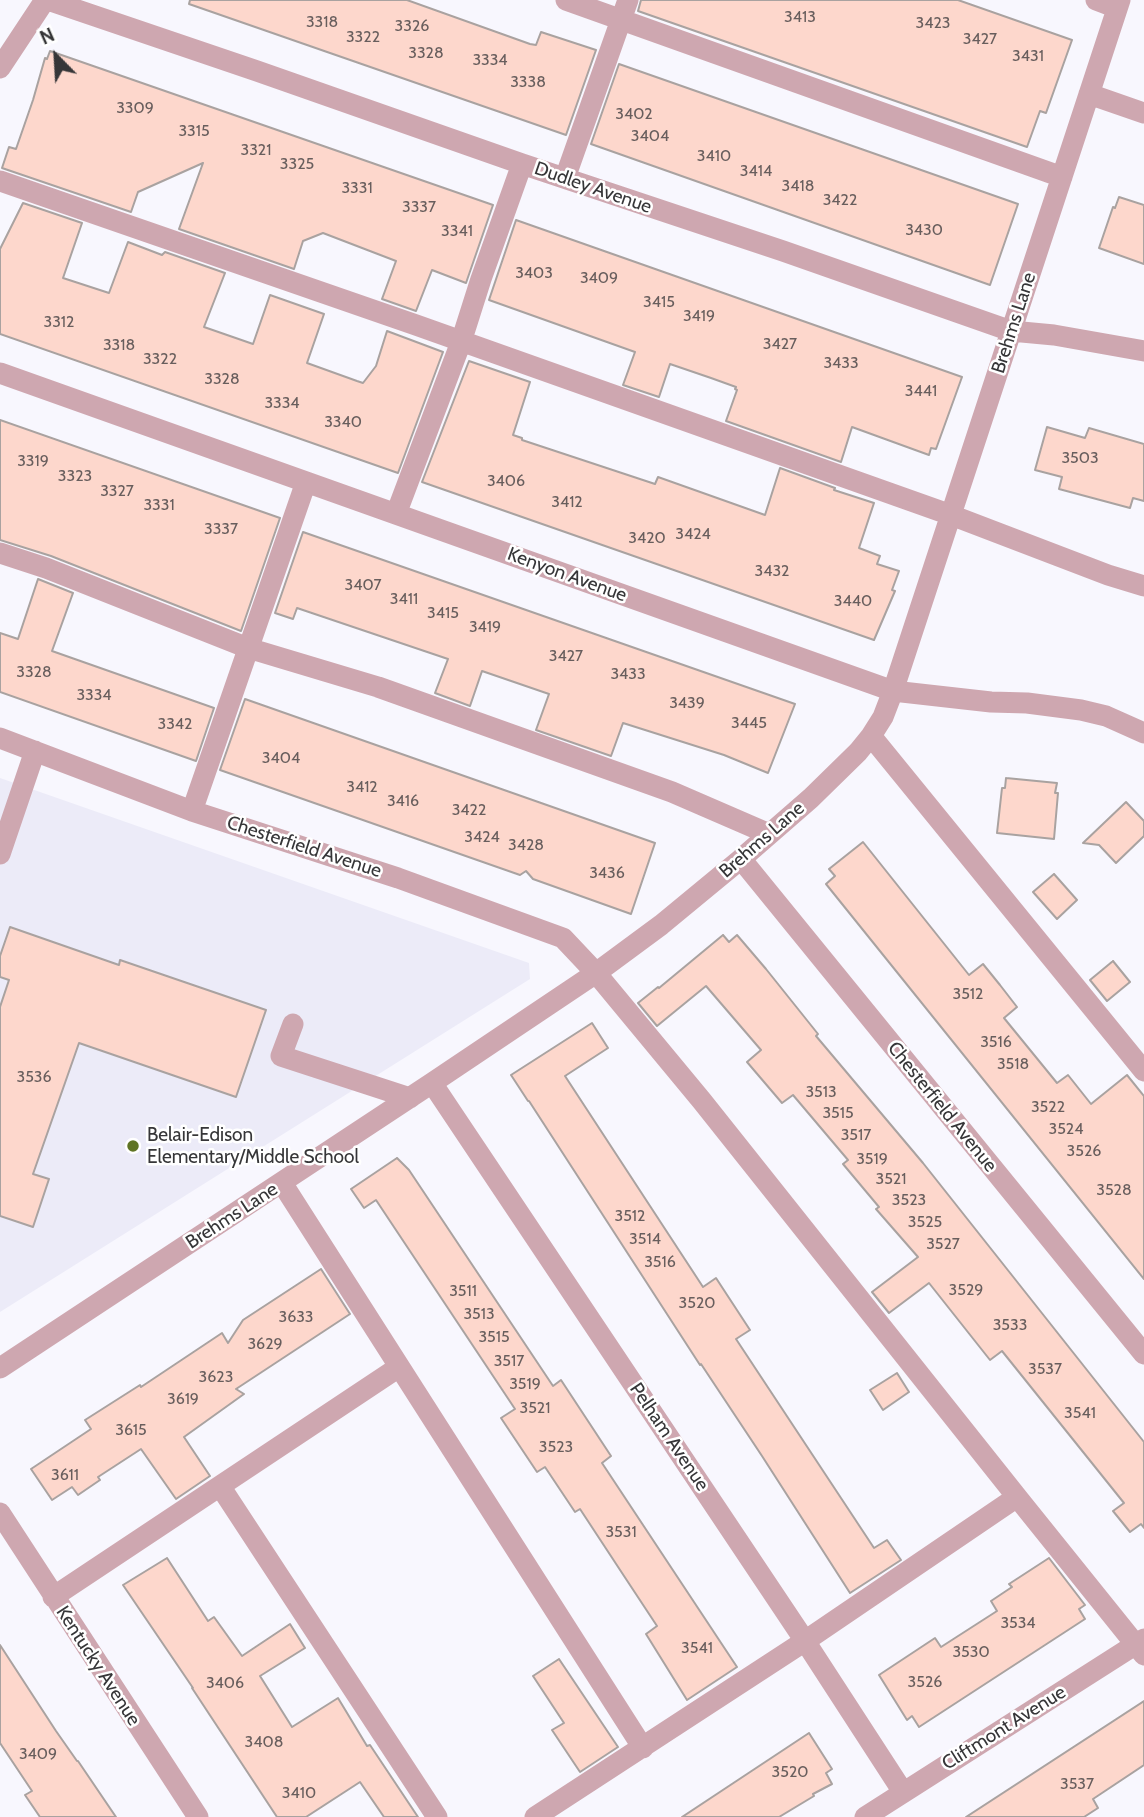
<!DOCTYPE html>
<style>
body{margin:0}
#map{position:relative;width:1144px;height:1817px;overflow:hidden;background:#f8f7fe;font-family:Cabin,sans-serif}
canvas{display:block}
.north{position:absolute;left:21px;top:21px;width:70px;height:70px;-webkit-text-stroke:5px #fff;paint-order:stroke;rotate:336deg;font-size:19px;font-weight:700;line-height:28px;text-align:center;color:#363638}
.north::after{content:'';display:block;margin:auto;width:24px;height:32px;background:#363638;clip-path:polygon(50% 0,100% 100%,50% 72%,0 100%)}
</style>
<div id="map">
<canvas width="1144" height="1817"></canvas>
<div class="north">N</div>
</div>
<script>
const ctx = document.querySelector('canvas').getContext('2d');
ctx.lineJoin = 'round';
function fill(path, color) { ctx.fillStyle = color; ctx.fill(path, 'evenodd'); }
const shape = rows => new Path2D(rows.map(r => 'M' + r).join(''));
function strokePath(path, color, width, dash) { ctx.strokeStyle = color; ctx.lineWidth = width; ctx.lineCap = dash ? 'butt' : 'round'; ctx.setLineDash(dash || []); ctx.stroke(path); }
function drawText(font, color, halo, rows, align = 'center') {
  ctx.font = font + ' Cabin,sans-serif'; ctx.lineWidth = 5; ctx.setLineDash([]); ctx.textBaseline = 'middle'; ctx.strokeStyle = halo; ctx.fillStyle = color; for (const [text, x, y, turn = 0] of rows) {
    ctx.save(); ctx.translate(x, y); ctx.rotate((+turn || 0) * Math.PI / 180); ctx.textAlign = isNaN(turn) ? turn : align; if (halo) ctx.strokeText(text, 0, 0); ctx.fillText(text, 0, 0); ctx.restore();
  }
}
const built = shape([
 [0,778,529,963,530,979,0,1312]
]);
const building = shape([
 [190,0,407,0,530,44,536,45,541,32,596,50,566,135,189,4,190,0],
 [641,0,958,0,1072,40,1046,113,1040,111,1027,147,638,11,641,0],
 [50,51,493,205,466,283,432,270,416,311,382,299,396,261,323,233,303,241,294,269,179,229,203,163,138,192,131,212,2,168,9,147,16,149,33,100,45,58,47,59,50,51],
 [619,64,1018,204,990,285,591,144,619,64],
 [1119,197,1144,205,1144,264,1099,248,1113,207,1115,208,1119,197],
 [23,203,82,223,63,278,109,293,128,242,162,255,165,252,225,273,204,327,253,344,270,295,324,314,307,363,357,381,363,383,376,366,387,331,443,352,398,473,0,334,0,249,23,203],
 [516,220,962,377,936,449,931,448,929,455,852,427,841,462,726,421,737,390,735,389,736,387,711,378,670,364,659,397,623,385,635,352,489,300,516,220],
 [469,361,530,382,513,435,522,438,522,440,655,484,658,477,765,515,780,468,835,488,834,490,874,503,859,548,880,556,877,564,899,571,892,590,895,591,874,640,422,482,469,361],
 [0,420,280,518,241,631,51,556,0,540,0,420],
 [1047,427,1085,438,1089,428,1144,444,1144,501,1133,498,1130,508,1059,489,1062,477,1035,470,1047,427],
 [303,532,795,704,768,773,724,755,623,723,611,756,536,730,549,694,482,671,470,706,435,693,448,659,297,608,293,619,275,613,303,532],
 [38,579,73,593,52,651,214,708,196,761,0,692,0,633,18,639,38,579],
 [245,699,655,843,631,914,533,879,526,871,520,875,220,770,245,699],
 [1006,778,1057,783,1055,793,1058,793,1054,839,997,833,1002,788,1005,788,1006,778],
 [1126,802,1144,821,1144,836,1116,863,1099,845,1083,843,1126,802],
 [863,842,969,975,983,964,1000,985,1017,1007,1004,1018,1057,1083,1068,1075,1091,1104,1127,1075,1144,1096,1144,1279,826,884,835,876,829,869,863,842],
 [1054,874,1077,900,1057,919,1033,892,1054,874],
 [10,927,119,965,120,960,266,1010,236,1097,79,1043,33,1174,49,1179,33,1227,0,1216,0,1007,9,980,0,977,0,956,10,927],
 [723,935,729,942,737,935,766,969,818,1034,816,1036,923,1163,1144,1442,1144,1528,1141,1524,1130,1532,1113,1511,1124,1503,1002,1351,990,1360,929,1283,889,1313,872,1292,918,1257,876,1209,879,1207,843,1164,848,1160,793,1095,782,1103,747,1062,761,1050,706,986,657,1026,638,1003,658,987,659,988,723,935],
 [1113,961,1130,982,1107,1001,1090,980,1113,961],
 [592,1023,608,1048,565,1076,703,1287,716,1278,750,1330,736,1339,874,1548,887,1540,901,1560,850,1593,762,1456,701,1364,700,1365,529,1101,528,1101,511,1075,592,1023],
 [397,1158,409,1170,553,1386,561,1380,611,1456,602,1463,737,1667,687,1700,646,1634,657,1626,626,1579,580,1509,575,1512,545,1467,537,1472,501,1418,515,1409,376,1200,364,1208,351,1189,397,1158],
 [321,1269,350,1314,236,1389,244,1394,184,1437,210,1476,176,1499,141,1449,98,1477,100,1480,78,1495,72,1487,52,1500,31,1469,91,1429,85,1420,140,1385,141,1387,222,1333,228,1343,243,1320,321,1269],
 [897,1373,909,1392,883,1410,870,1390,897,1373],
 [167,1558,208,1621,214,1617,242,1656,290,1624,305,1648,260,1676,292,1727,338,1698,367,1746,370,1745,418,1817,384,1817,360,1782,306,1817,277,1817,192,1688,193,1688,123,1585,167,1558],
 [1049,1558,1085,1605,1079,1609,1085,1619,919,1727,912,1716,907,1720,879,1675,935,1638,941,1647,997,1611,991,1601,1012,1587,1009,1584,1049,1558],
 [0,1645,56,1731,77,1761,78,1761,116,1817,40,1817,25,1795,32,1791,0,1743,0,1645],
 [559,1659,618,1747,580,1772,552,1730,564,1723,533,1676,559,1659],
 [1144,1701,1144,1765,1093,1799,1098,1808,1084,1817,966,1817,1144,1701],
 [809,1733,832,1769,826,1773,832,1784,813,1794,814,1796,779,1817,682,1817,809,1733]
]);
const minor = shape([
 [48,0,257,71,522,164,783,251,1011,331,1054,335,1144,351],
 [566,0,1062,177],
 [1096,0,1117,8],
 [0,68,45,0],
 [1089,94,1144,113],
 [565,178,628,0],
 [0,181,416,325,951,515,1108,575,1144,586],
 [0,373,893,691,991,702,1027,703,1081,710,1106,716,1144,733],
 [396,514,461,342,481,279,522,164],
 [0,553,46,568,248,648,378,687,672,792,769,834],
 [871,736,1144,1071],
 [0,738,192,811,398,878,563,938,596,973,702,1101,1017,1497,805,1641,535,1817],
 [192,811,306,482],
 [0,854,35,751],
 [741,859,1144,1354],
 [293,1024,281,1056,410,1098],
 [432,1083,805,1641,903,1792],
 [282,1183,643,1748],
 [0,1368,432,1083,596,973,661,925,741,859,811,798,858,752,871,736,883,717,893,691,1120,0],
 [220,1486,437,1817],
 [1017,1497,1144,1655],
 [0,1513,198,1817],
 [53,1597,399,1367],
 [865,1817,1144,1639]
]);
const markers = [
 [133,1146,7,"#5f7424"]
];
const numberNames = [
 ["3413",800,17],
 ["3318",322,22],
 ["3423",933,23],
 ["3326",412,26],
 ["3322",363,37],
 ["3427",980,39],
 ["3328",426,53],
 ["3431",1028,56],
 ["3334",490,60],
 ["3338",528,82],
 ["3309",135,108],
 ["3402",634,114],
 ["3315",194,131],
 ["3404",650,136],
 ["3321",256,150],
 ["3410",714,156],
 ["3325",297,164],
 ["3414",756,171],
 ["3418",798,186],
 ["3331",357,188],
 ["3422",840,200],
 ["3337",419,207],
 ["3430",924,230],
 ["3341",457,231],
 ["3403",534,273],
 ["3409",599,278],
 ["3415",659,302],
 ["3419",699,316],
 ["3312",59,322],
 ["3427",780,344],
 ["3318",119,345],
 ["3322",160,359],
 ["3433",841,363],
 ["3328",222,379],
 ["3441",921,391],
 ["3334",282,403],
 ["3340",343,422],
 ["3503",1080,458],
 ["3319",33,461],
 ["3323",75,476],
 ["3406",506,481],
 ["3327",117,491],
 ["3412",567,502],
 ["3331",159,505],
 ["3337",221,529],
 ["3424",693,534],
 ["3420",647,538],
 ["3432",772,571],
 ["3407",363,585],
 ["3411",404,599],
 ["3440",853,601],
 ["3415",443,613],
 ["3419",485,627],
 ["3427",566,656],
 ["3328",34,672],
 ["3433",628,674],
 ["3334",94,695],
 ["3439",687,703],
 ["3445",749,723],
 ["3342",175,724],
 ["3404",281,758],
 ["3412",362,787],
 ["3416",403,801],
 ["3422",469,810],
 ["3424",482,837],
 ["3428",526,845],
 ["3436",607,873],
 ["3512",968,994],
 ["3516",996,1042],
 ["3518",1013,1064],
 ["3536",34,1077],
 ["3513",821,1092],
 ["3522",1048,1107],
 ["3515",838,1113],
 ["3524",1066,1129],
 ["3517",856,1135],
 ["3526",1084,1151],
 ["3519",872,1159],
 ["3521",891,1179],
 ["3528",1114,1190],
 ["3523",909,1200],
 ["3512",630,1216],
 ["3525",925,1222],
 ["3514",645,1239],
 ["3527",943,1244],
 ["3516",660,1262],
 ["3529",966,1290],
 ["3511",463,1291],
 ["3520",697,1303],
 ["3513",479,1314],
 ["3633",296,1317],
 ["3533",1010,1325],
 ["3515",494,1337],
 ["3629",265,1344],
 ["3517",509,1361],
 ["3537",1045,1369],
 ["3623",216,1377],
 ["3519",525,1384],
 ["3619",183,1399],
 ["3521",535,1408],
 ["3541",1080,1413],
 ["3615",131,1430],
 ["3523",556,1447],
 ["3611",65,1475],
 ["3531",621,1532],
 ["3534",1018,1623],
 ["3541",697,1648],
 ["3530",971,1652],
 ["3526",925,1682],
 ["3406",225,1683],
 ["3408",264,1742],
 ["3409",38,1754],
 ["3520",790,1772],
 ["3537",1077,1784],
 ["3410",299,1793]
];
const streetNames = [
 ["Dudley Avenue",593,188,19],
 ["Brehms Lane",1014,323,-72],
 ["Kenyon Avenue",567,575,20],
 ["Brehms Lane",762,840,-41],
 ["Chesterfield Avenue",304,847,18],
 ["Chesterfield Avenue",942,1107,51],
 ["Brehms Lane",232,1216,-33],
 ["Pelham Avenue",669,1437,56],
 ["Kentucky Avenue",98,1666,57],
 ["Cliftmont Avenue",1004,1728,-32]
];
const poiNames = [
 ["Belair-Edison",147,1135],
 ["Elementary/Middle School",147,1157]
];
fill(built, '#ecebf8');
fill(building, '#fdd7cc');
strokePath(building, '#a9a2a0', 2);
strokePath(minor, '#cea7b0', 21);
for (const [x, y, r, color] of markers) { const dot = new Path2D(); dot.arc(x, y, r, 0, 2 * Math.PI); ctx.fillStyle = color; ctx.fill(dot); strokePath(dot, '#fff', 2.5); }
drawText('16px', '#685e5d', null, numberNames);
drawText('19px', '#363638', '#fff', streetNames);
drawText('19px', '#363638', '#fff', poiNames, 'left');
</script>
